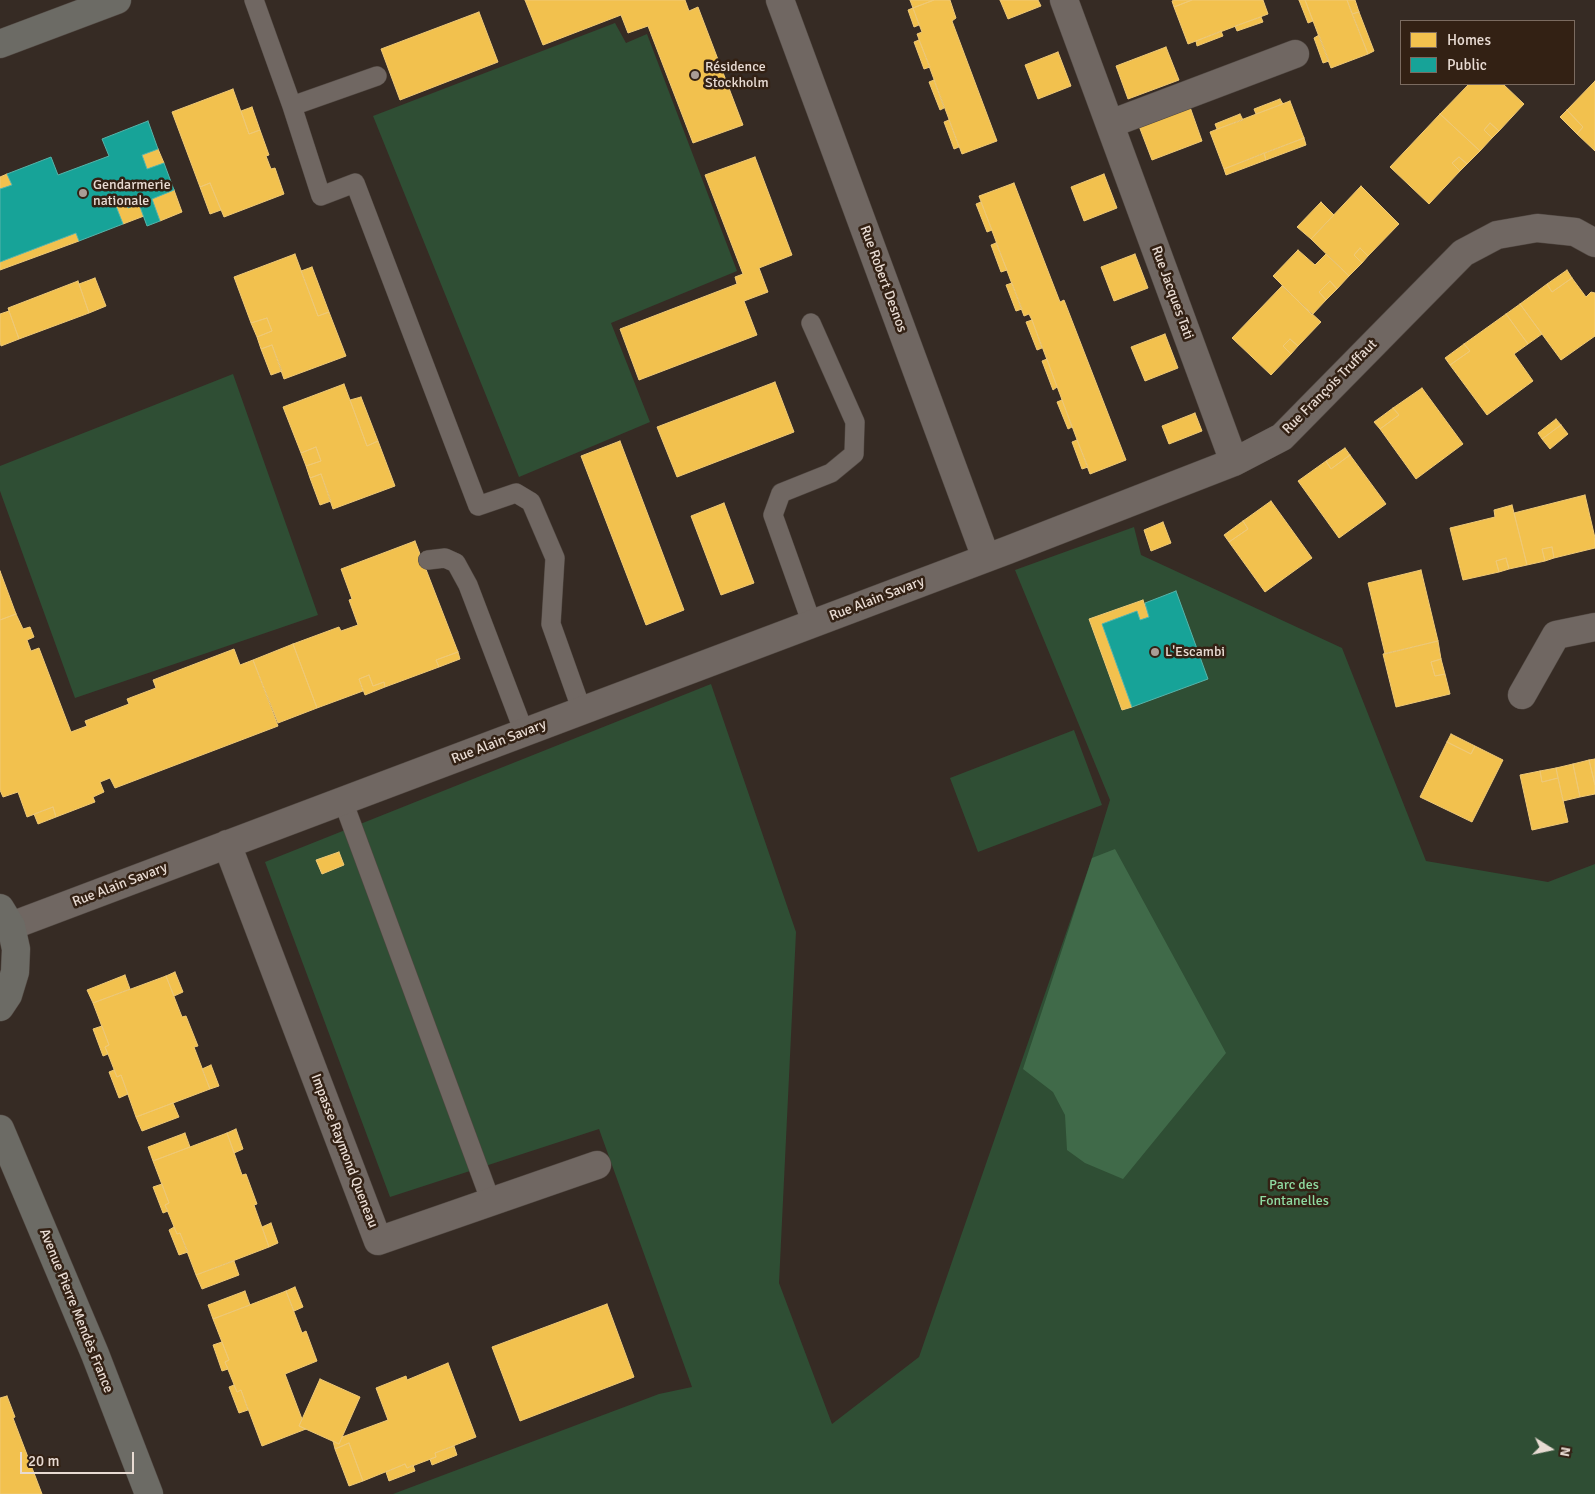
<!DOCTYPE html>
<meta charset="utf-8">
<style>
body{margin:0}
#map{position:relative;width:1595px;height:1494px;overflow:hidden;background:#362b24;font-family:Signika,sans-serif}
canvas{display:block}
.legend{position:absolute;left:1400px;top:20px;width:175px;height:65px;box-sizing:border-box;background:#332114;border:1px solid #7b6b60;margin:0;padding:6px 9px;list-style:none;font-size:15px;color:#e8dbd3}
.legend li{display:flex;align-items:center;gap:10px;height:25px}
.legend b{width:25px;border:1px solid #7b6b60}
.north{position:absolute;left:1525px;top:1424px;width:50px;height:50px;-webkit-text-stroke:4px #332114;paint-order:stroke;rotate:100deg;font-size:14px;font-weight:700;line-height:20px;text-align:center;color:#e8dbd3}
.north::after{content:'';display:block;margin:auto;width:18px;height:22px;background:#e8dbd3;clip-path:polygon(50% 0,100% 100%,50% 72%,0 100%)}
.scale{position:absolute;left:20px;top:1452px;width:114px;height:22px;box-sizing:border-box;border:2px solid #e8dbd3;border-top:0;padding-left:6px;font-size:15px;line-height:18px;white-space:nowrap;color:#e8dbd3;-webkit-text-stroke:4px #332114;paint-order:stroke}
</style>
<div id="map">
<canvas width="1595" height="1494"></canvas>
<ul class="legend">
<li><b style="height:14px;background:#f2c14e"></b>Homes</li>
<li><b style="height:14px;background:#17a398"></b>Public</li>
</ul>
<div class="north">N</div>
<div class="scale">20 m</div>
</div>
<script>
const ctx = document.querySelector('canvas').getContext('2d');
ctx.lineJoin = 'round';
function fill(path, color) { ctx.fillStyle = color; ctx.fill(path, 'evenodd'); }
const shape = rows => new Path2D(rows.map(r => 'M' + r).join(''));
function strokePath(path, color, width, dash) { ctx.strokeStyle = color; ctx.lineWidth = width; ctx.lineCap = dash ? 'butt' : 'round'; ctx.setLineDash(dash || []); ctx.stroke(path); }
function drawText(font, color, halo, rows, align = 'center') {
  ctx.font = font + ' Signika,sans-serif'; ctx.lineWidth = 5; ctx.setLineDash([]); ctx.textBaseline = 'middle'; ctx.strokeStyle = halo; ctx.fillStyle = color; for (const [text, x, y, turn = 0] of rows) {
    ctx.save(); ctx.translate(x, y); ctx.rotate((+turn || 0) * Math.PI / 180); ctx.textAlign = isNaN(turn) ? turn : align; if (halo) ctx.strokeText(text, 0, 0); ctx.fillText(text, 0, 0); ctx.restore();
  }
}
const green = shape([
 [615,23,626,43,647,34,737,271,611,323,650,422,519,477,373,116],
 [233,374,318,615,75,698,0,491,0,466],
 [1134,527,1141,555,1342,648,1426,861,1548,882,1595,864,1595,1494,393,1494,659,1394,692,1387,599,1129,390,1197,265,862,711,684,796,932,779,1283,832,1424,919,1357,1092,858,1110,800,1015,570],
 [1074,730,1102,805,978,852,950,778]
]);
const forest = shape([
 [1115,849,1226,1053,1123,1179,1085,1163,1067,1150,1065,1115,1053,1092,1023,1069,1092,858]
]);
const homes = shape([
 [525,0,685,0,689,11,698,7,743,125,693,143,648,26,628,33,621,15,543,45,525,0],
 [910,0,934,0,913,8,910,0],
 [934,0,950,0,956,18,952,21,997,141,962,154,917,34,922,32,913,8,934,0],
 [1000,0,1038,0,1041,6,1008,19,1000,0],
 [1174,0,1192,0,1174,7,1172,1,1174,0],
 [1192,0,1263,0,1268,14,1188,44,1174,7,1192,0],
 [1299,0,1305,0,1313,21,1308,23,1299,0],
 [1305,0,1347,0,1368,54,1331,68,1305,0],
 [1347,0,1355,0,1359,12,1352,14,1347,0],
 [913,8,919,25,914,27,908,10,913,8],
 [479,12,498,62,400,100,381,49,479,12],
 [1359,12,1374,51,1368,54,1352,14,1359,12],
 [1261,17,1263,22,1237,31,1235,26,1261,17],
 [1221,31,1223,36,1197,46,1196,41,1221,31],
 [1319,35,1329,61,1323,63,1314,38,1319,35],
 [919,40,930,67,924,69,914,42,919,40],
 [1166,47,1179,80,1128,99,1116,66,1166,47],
 [1058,52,1071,86,1038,99,1025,65,1058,52],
 [934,80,944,108,940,110,929,82,934,80],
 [1595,81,1595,151,1577,134,1583,127,1567,110,1595,81],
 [1469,84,1503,84,1524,104,1499,131,1490,123,1484,130,1492,138,1480,151,1440,114,1469,84],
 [233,89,249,134,260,130,269,155,266,156,271,169,275,168,284,194,224,217,210,183,200,187,172,112,233,89],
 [1280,99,1283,104,1256,114,1254,109,1280,99],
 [1290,101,1304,138,1224,169,1210,132,1290,101],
 [252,107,260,130,249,134,241,111,252,107],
 [1190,107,1202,141,1152,160,1139,126,1190,107],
 [1567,110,1583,127,1577,134,1560,117,1567,110],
 [1240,114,1243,120,1217,129,1215,124,1240,114],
 [1440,114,1480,151,1467,164,1459,157,1452,163,1460,171,1429,204,1390,167,1440,114],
 [949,120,959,147,954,149,944,122,949,120],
 [1490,123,1499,131,1492,138,1484,130,1490,123],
 [1304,138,1306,145,1266,160,1264,153,1304,138],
 [158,149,164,163,147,169,142,155,158,149],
 [1264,153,1266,160,1226,175,1224,169,1264,153],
 [755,157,792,255,759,268,768,292,744,301,757,335,639,380,620,329,737,284,735,277,743,274,705,175,755,157],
 [1459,157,1467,164,1460,171,1452,163,1459,157],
 [7,174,12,185,0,189,0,177,7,174],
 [1104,174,1117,208,1084,221,1071,187,1104,174],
 [210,183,221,210,210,214,200,187,210,183],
 [1014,183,1060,302,1064,300,1126,460,1090,474,1032,320,1029,314,1024,316,979,196,1014,183],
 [1361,186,1399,224,1368,256,1360,248,1354,255,1362,263,1349,276,1311,239,1361,186],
 [174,190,182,212,160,221,152,199,174,190],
 [124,197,128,208,139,204,144,216,123,224,114,201,124,197],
 [981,202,992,230,987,232,976,204,981,202],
 [1321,202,1334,215,1311,239,1297,227,1321,202],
 [76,233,79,241,0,270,0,262,76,233],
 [996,243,1007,270,1001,272,991,245,996,243],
 [1360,248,1368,256,1362,263,1354,255,1360,248],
 [1298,250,1315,265,1326,254,1349,276,1337,289,1330,281,1319,292,1326,300,1312,315,1273,276,1298,250],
 [295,254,318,316,329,312,346,356,284,379,272,345,261,349,257,337,272,331,267,318,251,323,234,277,295,254],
 [1135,254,1148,288,1114,301,1101,267,1135,254],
 [312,267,329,312,318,316,301,271,312,267],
 [1567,270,1572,278,1552,292,1547,284,1567,270],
 [95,278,106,306,89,313,79,284,95,278],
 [1572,278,1586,297,1591,292,1595,293,1595,336,1561,360,1520,304,1547,284,1552,292,1572,278],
 [78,281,89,313,19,339,8,308,78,281],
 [1330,281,1337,289,1326,300,1319,292,1330,281],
 [1012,283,1022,309,1016,311,1006,285,1012,283],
 [1282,286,1321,322,1298,346,1290,339,1283,346,1291,354,1271,375,1232,338,1282,286],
 [1520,304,1542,334,1528,344,1506,314,1520,304],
 [9,311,19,339,1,346,0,342,0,314,9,311],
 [1506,314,1528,344,1514,354,1533,381,1487,415,1450,365,1470,351,1464,344,1506,314],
 [267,318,272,331,257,337,251,323,267,318],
 [1032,320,1042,348,1037,350,1026,322,1032,320],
 [1165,334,1178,368,1145,381,1131,347,1165,334],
 [1290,339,1298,346,1291,354,1283,346,1290,339],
 [1464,344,1470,351,1450,365,1445,358,1464,344],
 [272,345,282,371,271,375,261,349,272,345],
 [1047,359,1057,387,1053,390,1042,361,1047,359],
 [775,382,794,432,677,477,657,427,775,382],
 [344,384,367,446,378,441,395,486,333,509,321,474,310,478,306,466,321,461,316,447,301,453,283,407,344,384],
 [1422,388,1463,444,1416,479,1380,429,1399,415,1393,408,1422,388],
 [361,397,378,441,367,446,350,400,361,397],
 [1062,400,1072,427,1068,429,1057,402,1062,400],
 [1393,408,1399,415,1380,429,1374,422,1393,408],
 [1195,413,1202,431,1169,444,1162,426,1195,413],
 [1556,419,1561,425,1542,439,1538,433,1556,419],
 [1561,425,1568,434,1550,449,1542,439,1561,425],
 [1077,440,1088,467,1082,469,1072,442,1077,440],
 [620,441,684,610,646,625,581,456,620,441],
 [316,447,321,461,306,466,301,453,316,447],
 [1345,448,1350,455,1331,469,1326,461,1345,448],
 [1350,455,1386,504,1339,538,1298,481,1326,461,1331,469,1350,455],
 [321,474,331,501,320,505,310,478,321,474],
 [1585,495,1595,538,1595,548,1554,558,1552,547,1542,549,1545,561,1527,565,1514,513,1585,495],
 [1271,501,1312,558,1265,592,1229,542,1248,529,1243,521,1271,501],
 [724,503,754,583,721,595,691,516,724,503],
 [1512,505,1527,565,1509,569,1506,558,1496,561,1499,572,1463,580,1450,528,1495,517,1494,510,1512,505],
 [1243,521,1248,529,1229,542,1224,535,1243,521],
 [1163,522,1171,543,1151,551,1144,530,1163,522],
 [415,541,458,652,436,660,439,667,385,687,384,682,373,686,369,675,359,679,363,691,317,708,293,644,339,627,341,631,358,625,349,600,352,599,341,569,415,541],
 [1552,547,1554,558,1545,561,1542,549,1552,547],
 [1506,558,1509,569,1499,572,1496,561,1506,558],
 [1421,570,1438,641,1385,654,1368,583,1421,570],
 [0,571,16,614,0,620,0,571],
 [1143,600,1149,617,1140,620,1137,611,1102,624,1132,707,1122,710,1089,619,1143,600],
 [16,614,23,629,30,627,34,637,27,640,31,651,39,648,71,732,87,726,85,721,129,704,127,699,156,688,153,680,234,649,240,665,253,660,278,726,115,788,110,778,100,782,104,792,93,797,95,802,56,817,53,807,27,817,18,792,3,797,0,790,0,620,16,614],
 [1438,641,1441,659,1431,662,1435,676,1445,674,1450,694,1396,707,1383,654,1438,641],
 [293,644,317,708,278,723,253,660,293,644],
 [458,652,460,659,439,667,436,660,458,652],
 [1441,659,1445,674,1435,676,1431,662,1441,659],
 [369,675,373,686,384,682,385,687,365,695,359,679,369,675],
 [1451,734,1475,746,1471,754,1447,742,1451,734],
 [1447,742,1471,754,1475,746,1503,760,1472,822,1420,797,1447,742],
 [1595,759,1595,785,1589,760,1595,759],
 [1589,760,1595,785,1595,794,1580,797,1573,764,1589,760],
 [1573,764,1580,797,1563,801,1556,768,1573,764],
 [1556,768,1558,778,1542,782,1540,771,1556,768],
 [1540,771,1542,782,1558,778,1568,822,1532,830,1520,775,1540,771],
 [53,807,56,817,38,824,34,814,53,807],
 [339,852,344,865,322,874,316,860,339,852],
 [175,972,183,992,174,996,166,976,175,972],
 [125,975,130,989,93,1003,87,990,125,975],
 [166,976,182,1017,186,1016,198,1046,194,1047,210,1089,136,1117,121,1075,117,1077,108,1054,105,1047,109,1045,93,1003,166,976],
 [102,1026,109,1045,105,1047,108,1054,103,1056,93,1029,102,1026],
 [211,1065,219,1086,210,1089,202,1069,211,1065],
 [114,1070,117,1077,121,1075,128,1094,119,1098,109,1072,114,1070],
 [173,1103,179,1117,142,1131,136,1117,173,1103],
 [236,1129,243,1149,234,1153,227,1133,236,1129],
 [185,1133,190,1147,153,1161,148,1147,185,1133],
 [227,1133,242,1175,246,1174,257,1204,254,1205,269,1247,196,1275,180,1233,177,1234,165,1205,169,1203,153,1161,227,1133],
 [162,1184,169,1203,165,1205,168,1211,163,1213,153,1187,162,1184],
 [271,1223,278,1243,269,1247,262,1227,271,1223],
 [174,1227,177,1234,180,1233,188,1252,179,1255,169,1230,174,1227],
 [234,1261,239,1275,202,1289,196,1275,234,1261],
 [295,1287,303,1307,294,1311,286,1291,295,1287],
 [245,1291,250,1305,213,1319,208,1305,245,1291],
 [286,1291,302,1333,306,1331,317,1361,285,1374,302,1419,299,1426,306,1429,262,1446,241,1390,237,1392,225,1362,229,1360,213,1319,286,1291],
 [607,1304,634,1377,520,1421,492,1347,607,1304],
 [222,1342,229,1360,225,1362,228,1369,222,1371,213,1345,222,1342],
 [448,1363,476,1437,435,1453,436,1457,407,1468,405,1464,363,1481,349,1443,335,1449,333,1441,339,1444,342,1437,388,1420,376,1388,406,1376,407,1380,448,1363],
 [320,1379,360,1397,339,1444,299,1426,320,1379],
 [234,1385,237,1392,241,1390,248,1410,239,1413,229,1387,234,1385],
 [7,1396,15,1417,13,1418,42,1494,0,1494,0,1398,7,1396],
 [349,1443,363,1481,349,1486,335,1449,349,1443],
 [454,1446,457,1455,432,1465,430,1459,436,1457,435,1453,454,1446],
 [405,1464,407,1468,413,1465,415,1471,389,1481,386,1472,405,1464]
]);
const public = shape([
 [148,121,158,149,142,155,147,169,164,163,174,190,152,199,160,221,147,226,139,204,128,208,124,197,114,201,123,224,79,241,76,233,0,262,0,189,12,185,7,174,51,157,58,175,109,156,102,139,148,121],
 [1176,591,1208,679,1132,707,1102,624,1137,611,1140,620,1149,617,1145,603,1176,591]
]);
const lane = shape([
 [254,0,292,106,321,196,355,183,478,506,516,493,531,502,555,558,551,624,582,711],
 [292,106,377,76],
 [811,323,855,422,854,454,831,473,781,493,773,515,812,624],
 [428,560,445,558,456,563,468,585,524,732],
 [343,801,491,1202]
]);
const street = shape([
 [780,0,986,558],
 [1064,0,1234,462],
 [1110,124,1295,54],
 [1522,695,1556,635,1595,627],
 [227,844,378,1241,597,1165],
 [11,926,1008,550,1234,462,1282,437,1463,253,1497,235,1537,228,1575,232,1595,243]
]);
const secondary = shape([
 [0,44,117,0],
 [0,908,11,926,16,949,15,972,8,995,0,1007],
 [0,1129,95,1354,149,1494]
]);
const markers = [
 [695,75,5,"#aa9d96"],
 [83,193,5,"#aa9d96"],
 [1155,652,5,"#aa9d96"]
];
const poiNames = [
 ["Résidence",705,67],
 ["Stockholm",705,83],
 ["Gendarmerie",93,185],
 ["nationale",93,201],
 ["L'Escambi",1165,652]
];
const streetNames = [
 ["Rue Robert Desnos",883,279,70],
 ["Rue Jacques Tati",1172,293,70],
 ["Rue François Truffaut",1330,387,-45],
 ["Rue Alain Savary",877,599,-21],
 ["Rue Alain Savary",499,742,-21],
 ["Rue Alain Savary",120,885,-21],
 ["Impasse Raymond Queneau",344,1151,69],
 ["Avenue Pierre Mendès France",76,1311,68]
];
const parkNames = [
 ["Parc des",1294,1185],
 ["Fontanelles",1294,1201]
];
fill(green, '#2f4e34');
fill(forest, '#406a49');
fill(homes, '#f2c14e');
strokePath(homes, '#efc976', 1);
fill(public, '#17a398');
strokePath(public, '#56b4aa', 1);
strokePath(lane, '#514842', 20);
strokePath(street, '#514842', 29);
strokePath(secondary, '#514842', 29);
strokePath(lane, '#706762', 19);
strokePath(street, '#706762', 28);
strokePath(secondary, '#6c6b65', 28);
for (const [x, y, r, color] of markers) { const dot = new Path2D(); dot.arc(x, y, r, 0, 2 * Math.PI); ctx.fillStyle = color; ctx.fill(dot); strokePath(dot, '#332114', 2); }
drawText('14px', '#e8dbd3', '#332114', poiNames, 'left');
drawText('14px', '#e8dbd3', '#332114', streetNames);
drawText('14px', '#8fdaa1', '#332114', parkNames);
</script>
